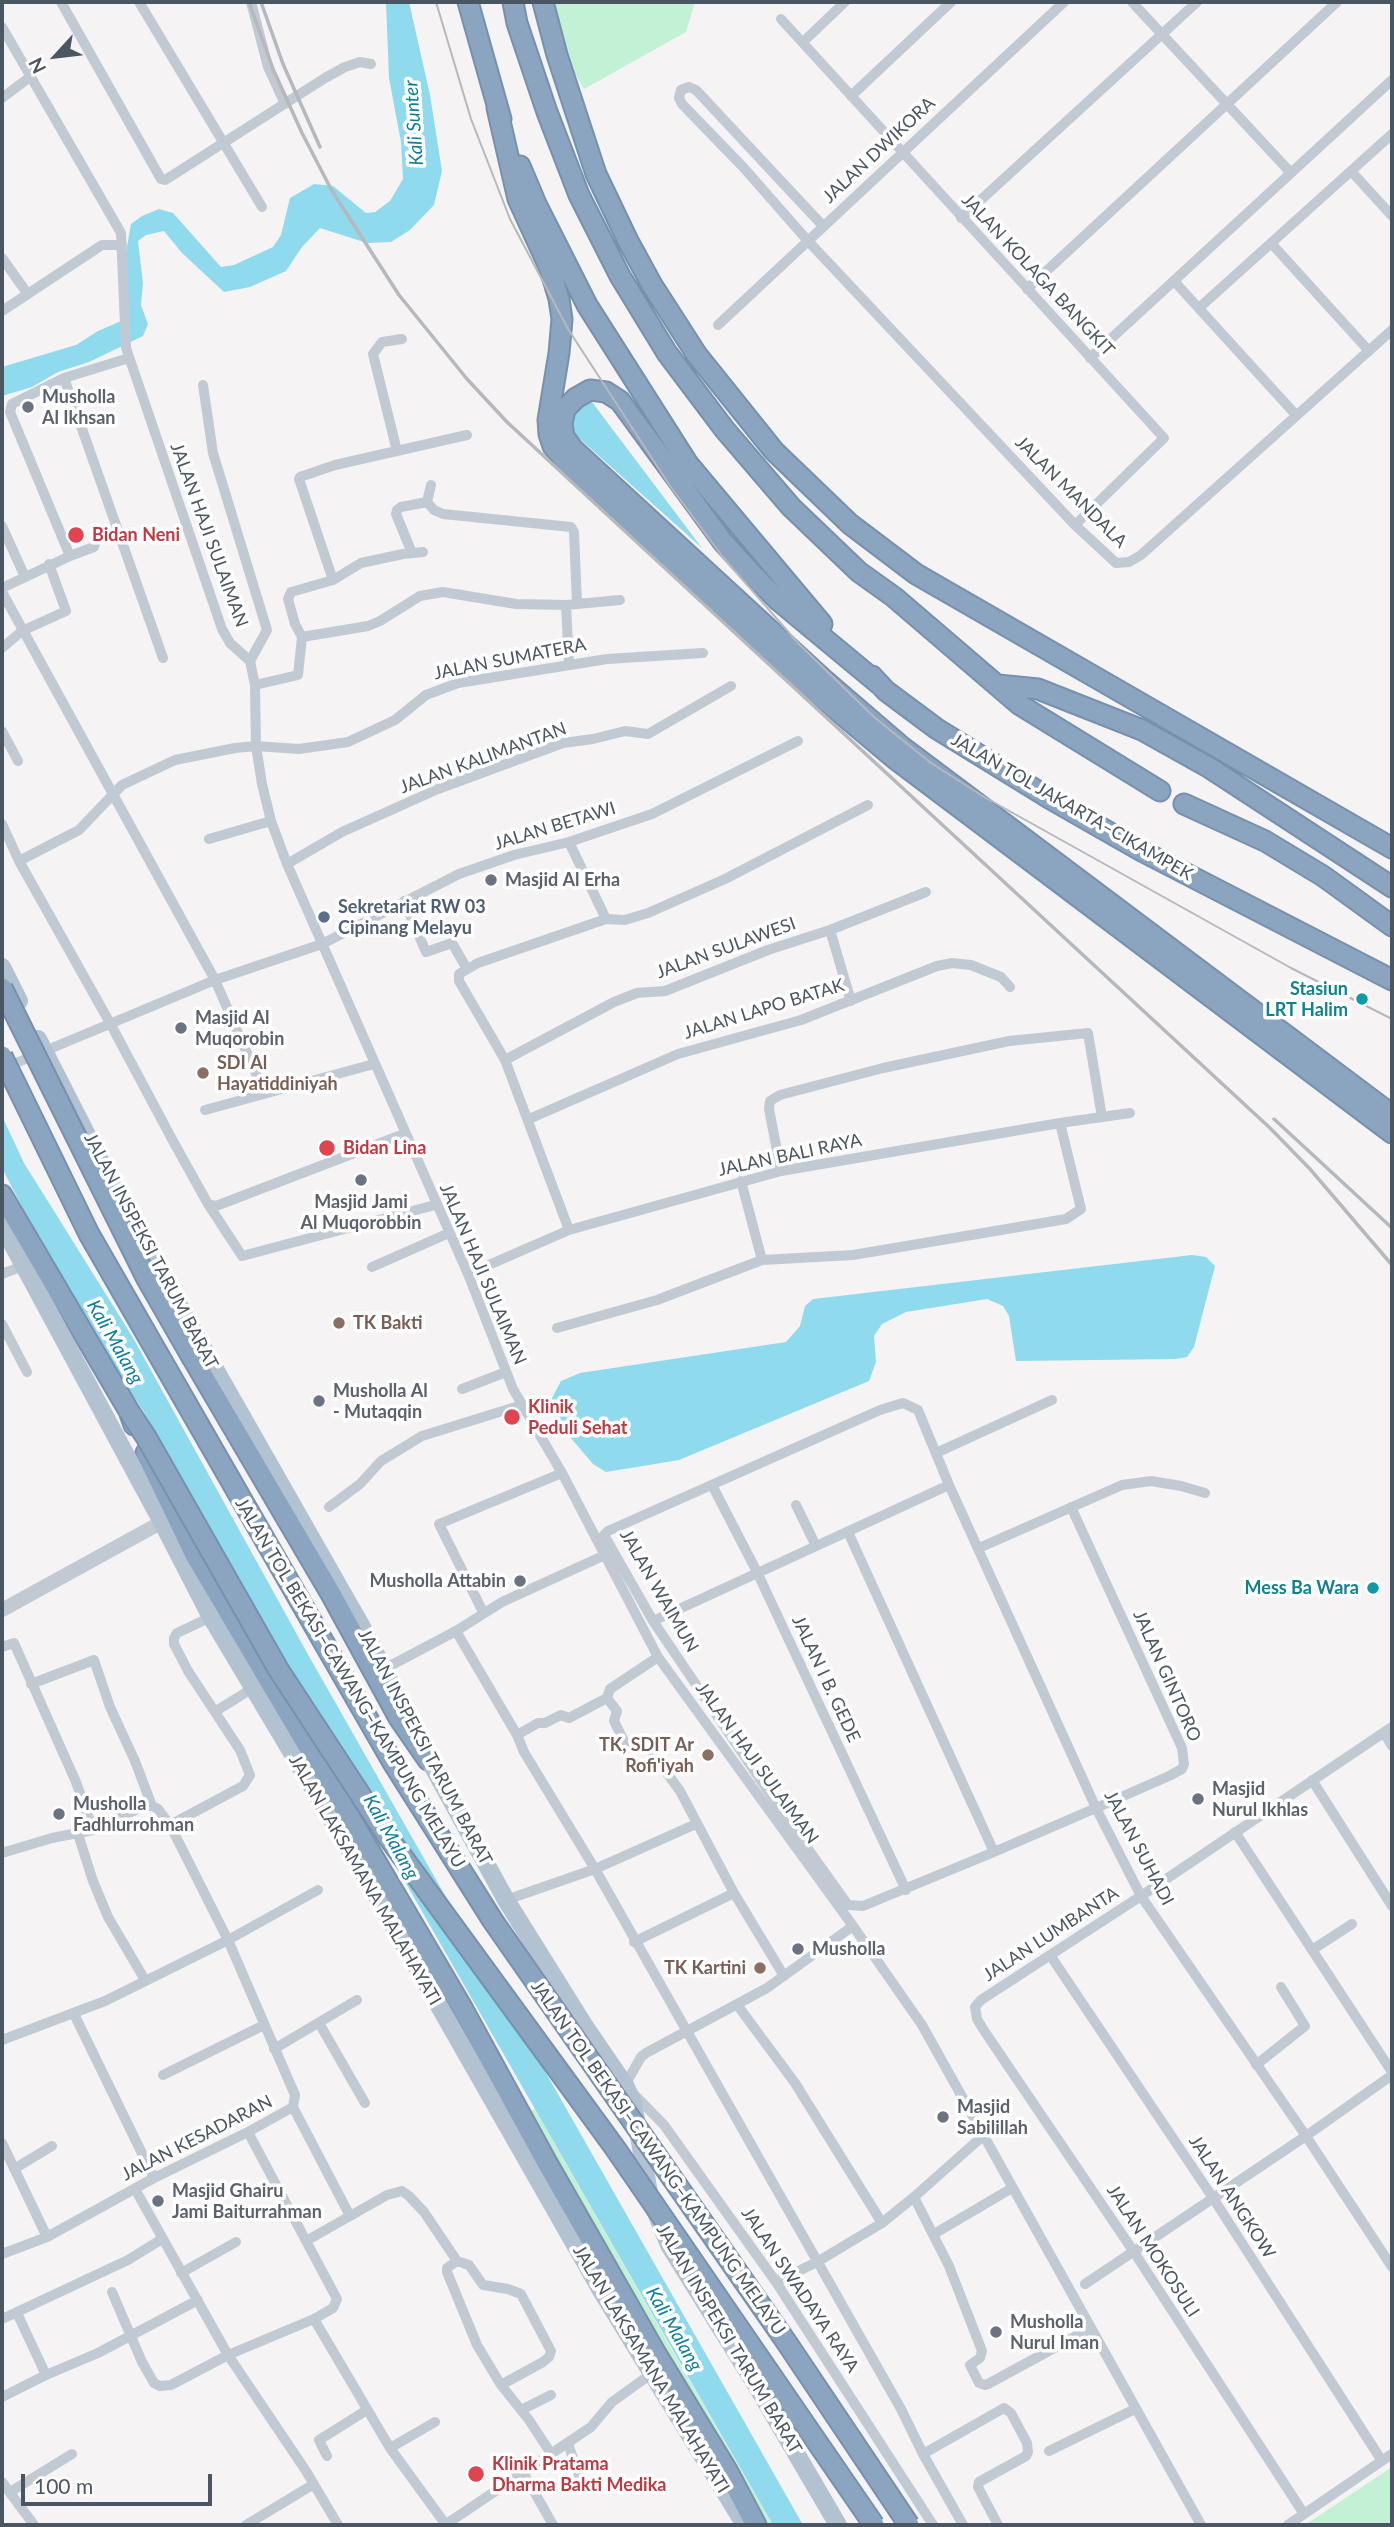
<!DOCTYPE html>
<meta charset="utf-8">
<style>
body{margin:0}
#map{position:relative;width:1394px;height:2527px;overflow:hidden;background:#f5f3f3;font-family:Lato,sans-serif}
canvas{display:block}
.frame{position:absolute;inset:0;border:4px solid #4a5661;pointer-events:none}
.north{position:absolute;left:21px;top:21px;width:70px;height:70px;-webkit-text-stroke:5px #fff;paint-order:stroke;rotate:243deg;font-size:19px;font-weight:700;line-height:28px;text-align:center;color:#4a5661}
.north::after{content:'';display:block;margin:auto;width:24px;height:32px;background:#4a5661;clip-path:polygon(50% 0,100% 100%,50% 72%,0 100%)}
.scale{position:absolute;left:21px;top:2474px;width:191px;height:32px;box-sizing:border-box;border:4px solid #4a5661;border-top:0;padding-left:9px;font-size:21px;line-height:24px;white-space:nowrap;color:#4a5661;-webkit-text-stroke:5px #fff;paint-order:stroke}
</style>
<div id="map">
<canvas width="1394" height="2527"></canvas>
<div class="frame"></div>
<div class="north">N</div>
<div class="scale">100 m</div>
</div>
<script>
const ctx = document.querySelector('canvas').getContext('2d');
ctx.lineJoin = 'round';
function fill(path, color) { ctx.fillStyle = color; ctx.fill(path, 'evenodd'); }
const shape = rows => new Path2D(rows.map(r => 'M' + r).join(''));
function strokePath(path, color, width, dash) { ctx.strokeStyle = color; ctx.lineWidth = width; ctx.lineCap = dash ? 'butt' : 'round'; ctx.setLineDash(dash || []); ctx.stroke(path); }
function drawText(font, color, halo, rows, align = 'center') {
  ctx.font = font + ' Lato,sans-serif'; ctx.lineWidth = 7; ctx.setLineDash([]); ctx.textBaseline = 'middle'; ctx.strokeStyle = halo; ctx.fillStyle = color; for (const [text, x, y, turn = 0] of rows) {
    ctx.save(); ctx.translate(x, y); ctx.rotate((+turn || 0) * Math.PI / 180); ctx.textAlign = isNaN(turn) ? turn : align; if (halo) ctx.strokeText(text, 0, 0); ctx.fillText(text, 0, 0); ctx.restore();
  }
}
const green = shape([
 [533,2,695,2,686,32,584,89],
 [535,2109,671,2348,773,2525,754,2525,521,2116],
 [1392,2467,1392,2525,1305,2525]
]);
const water = shape([
 [386,2,409,2,430,95,442,171,434,205,410,230,391,242,367,243,320,228,302,247,286,271,250,287,224,292,182,253,164,231,146,235,138,241,143,283,141,305,148,324,143,336,89,362,58,372,32,387,2,396,2,367,76,345,98,331,126,319,125,258,131,224,142,216,159,209,173,213,221,267,234,265,273,247,281,235,290,198,314,184,333,186,366,213,375,212,390,201,403,179,401,142,389,78],
 [584,401,592,402,702,548,571,431,570,412],
 [2,1116,24,1163,132,1336,310,1658,803,2525,773,2525,285,1672,144,1412,72,1303,2,1168],
 [1192,1255,1206,1257,1215,1266,1194,1347,1187,1357,1176,1359,1016,1361,1009,1316,1003,1306,987,1299,906,1312,882,1324,874,1336,876,1362,869,1381,679,1460,606,1472,593,1464,553,1417,552,1398,561,1381,580,1373,786,1342,800,1326,805,1306,813,1299]
]);
const minor = shape([
 [61,2,161,179,165,180,173,175,325,78,345,67,360,62,371,64],
 [139,2,262,207],
 [251,2,268,67,285,104],
 [1132,2,1291,173],
 [781,19,1164,438,1075,525],
 [2,27,121,233,126,348,222,629,230,643,250,661,255,685,256,746,262,784,271,821,287,864,468,1274,513,1389,562,1473,658,1657,853,1926,922,2025,1201,2525],
 [803,42,845,2],
 [851,96,951,2],
 [2,98,30,77],
 [1351,171,1392,216],
 [961,218,1197,2],
 [823,226,696,90,689,87,681,90,679,98,682,104,743,167,808,241,1075,525,1116,563,1129,562,1141,555,1392,330],
 [1271,243,1369,351],
 [2,258,27,293],
 [1174,281,1296,415],
 [1027,289,1337,2],
 [1199,308,1392,134],
 [2,311,102,245,122,245],
 [718,325,1064,2],
 [1090,358,1392,80],
 [64,378,163,658],
 [203,385,213,453,267,630,250,661],
 [397,451,373,354,382,342,402,339],
 [427,502,434,510,443,514,571,527,574,532,577,604],
 [2,526,25,577],
 [412,553,396,514,397,510,401,507,427,502,431,485],
 [70,556,94,547,97,536,117,529],
 [333,580,299,479,300,477,335,465,467,435],
 [2,588,70,556,10,412,12,404,64,378,129,358],
 [2,592,215,980,264,1092],
 [566,605,569,664],
 [302,637,368,626,380,621,420,596,443,592,516,604,566,605,620,600],
 [2,648,22,631,66,611,49,564],
 [255,685,298,675,302,637,295,624,288,599,291,592,333,580,361,563,403,554,423,552],
 [2,731,18,761],
 [2,824,19,861,110,1023,173,1141,208,1204,242,1256,435,1205],
 [209,839,271,821],
 [569,842,606,919],
 [19,861,79,830,122,785,175,760,235,748,256,746,299,749,348,742,395,720,426,695,458,683,607,659,703,653],
 [287,864,342,832,438,789,563,743,593,739,625,731,648,734,731,686],
 [404,901,426,952,452,943,467,969],
 [830,930,851,1001],
 [505,1060,614,1002,637,993,665,991,768,950,830,930,926,892],
 [4,1068,215,980,322,944,459,874,514,855,569,842,652,814,798,741],
 [205,1110,374,1064],
 [529,1119,678,1054,801,1020,937,966,952,963,971,965,1001,977,1010,987],
 [781,1171,769,1109,770,1101,780,1095,883,1068,1009,1041,1088,1033,1102,1117],
 [208,1204,216,1206,404,1134],
 [569,1230,505,1060,459,981,459,974,478,963,606,919,625,920,648,913,725,879,868,805],
 [762,1260,853,1255,1066,1219,1081,1209,1060,1123],
 [372,1267,449,1233],
 [2,1274,23,1266],
 [468,1274,569,1230,781,1171,1060,1123,1130,1113],
 [2,1324,27,1372],
 [557,1328,657,1300,762,1260,741,1181],
 [462,1389,506,1372],
 [936,1453,1052,1400],
 [712,1485,757,1572,906,1890],
 [796,1505,816,1546],
 [329,1507,360,1484,381,1461,422,1436,522,1405],
 [1071,1507,1182,1748,1184,1764,1182,1769,1169,1776,1096,1808,994,1852,863,1906,848,1905,795,1831,653,1621,604,1535,608,1531,880,1410,903,1403,918,1410,949,1485,1096,1808,1141,1896,1306,2136,1392,2267],
 [848,1532,994,1852],
 [979,1548,1122,1485,1151,1481,1181,1486,1205,1493],
 [483,1612,439,1524,562,1473],
 [653,1621,949,1485],
 [456,1631,517,1735,524,1752,595,1869,901,2409,923,2454,963,2525],
 [2,1647,14,1643,76,1782,93,1830],
 [658,1657,610,1689,607,1698,617,1711,614,1721,627,1747,637,1749,648,1747,680,1791,734,1893,784,1976],
 [384,1669,456,1631,502,1602,605,1555],
 [31,1684,94,1660,110,1707,135,1761,152,1806],
 [216,1711,253,1688],
 [1384,1733,1392,1746],
 [517,1735,538,1723,545,1723,561,1715,569,1718,607,1698],
 [1312,1780,1392,1906],
 [152,1806,158,1809,170,1825,228,1940,295,2095,293,2107],
 [170,1825,243,1786,250,1775,240,1750,188,1671,174,1644,174,1638,177,1633,211,1617],
 [1235,1832,1392,2072],
 [78,1834,93,1881,108,1917,145,1980],
 [2,1853,52,1838,93,1830,144,1806,152,1806],
 [506,1900,595,1869,696,1824],
 [853,1926,767,1988,646,2053,641,2057,625,2085,664,2125,776,2282,933,2525],
 [634,1942,734,1893],
 [1312,1950,1352,1924],
 [1050,1955,1213,2198,1382,2461],
 [738,2006,795,2083,882,2223],
 [74,2014,154,2178],
 [319,2023,365,2103],
 [2,2040,105,2001,228,1940,318,1890],
 [274,2049,357,2000],
 [1256,2065,1305,2026,1281,1987],
 [163,2075,264,2025],
 [293,2107,350,2216],
 [248,2132,337,2299,333,2308,314,2319,390,2448,446,2525],
 [2,2143,47,2237],
 [14,2169,52,2146],
 [135,2189,228,2355,306,2471,338,2525],
 [914,2197,949,2266,982,2351,980,2358,970,2365,979,2383,985,2385,988,2384,1091,2328],
 [934,2234,1012,2188],
 [306,2241,387,2195,402,2191,409,2196,424,2212,457,2261,447,2268,447,2272,477,2345,501,2385,529,2420,552,2455],
 [2,2254,47,2237,154,2178,248,2132,293,2107],
 [457,2261,469,2265,483,2285,508,2289,521,2294,551,2351,549,2357,543,2362,501,2385],
 [181,2273,236,2242],
 [776,2282,817,2262,882,2223,914,2197,984,2135],
 [1085,2284,1306,2136,1392,2075],
 [112,2292,142,2362,154,2383,160,2386,171,2385,228,2355,314,2319],
 [17,2313,46,2375],
 [2,2319,128,2260,162,2239],
 [2,2397,46,2375,98,2353,198,2300],
 [521,2410,551,2395],
 [568,2444,580,2478],
 [390,2448,435,2422],
 [1049,2451,1135,2409],
 [923,2454,1004,2408,1011,2413,1027,2443,1028,2452,1026,2456,979,2482,978,2487,998,2525],
 [327,2456,319,2440,367,2410],
 [523,2472,553,2525],
 [2,2482,34,2525],
 [10,2492,72,2454],
 [1304,2514,1134,2252,985,2032,977,2019,975,2007,981,2000,1141,1896,1392,1727],
 [246,2525,314,2484],
 [445,2525,591,2427,612,2402,651,2374],
 [1288,2525,1392,2454]
]);
const tertiary = shape([
 [2,1610,162,1522]
]);
const primary = shape([
 [2,967,19,1001],
 [38,1039,133,1225,363,1629,402,1705],
 [2,1225,162,1522,211,1617,357,1862,602,2292,745,2525],
 [423,1749,506,1900,584,2025,625,2085,633,2103,650,2198,669,2245,756,2385,838,2525]
]);
const motorway = shape([
 [468,2,501,119],
 [513,2,517,23,547,112,579,195,620,276,667,353,725,430,791,507,859,572,894,597,1020,705,1160,791],
 [543,2,557,55,596,174,628,241,652,285,697,355,774,451,850,524,916,574,1392,848],
 [497,108,518,199,550,269,559,299,562,319,559,353,548,420,549,434,553,446,564,459,813,690,894,758,1392,1133],
 [520,166,536,204,587,305,688,464,822,624],
 [872,676,886,691,937,729,1049,798,1140,850,1392,980],
 [879,684,779,601,752,574,723,542,620,401,606,392,590,390,576,398,565,409,562,424,564,437,573,449,823,679,902,747,1392,1115],
 [998,685,1038,689,1142,730,1210,768,1392,887],
 [1184,804,1265,841,1323,876,1392,926],
 [2,1195,129,1411,134,1425],
 [193,1359,331,1594,399,1718,428,1760],
 [146,1453,195,1555,460,2004,546,2161,655,2352,728,2472,756,2525]
]);
const tram = shape([
 [436,2,471,119,510,219,568,329,670,486,722,556,798,643,874,717,931,763,986,798,1291,968,1392,1019]
]);
const rail = shape([
 [249,2,273,69,302,133,332,191,399,295,467,379,507,422,1270,1128,1310,1169,1392,1265],
 [261,2,283,64,320,147],
 [1274,1119,1392,1228]
]);
const motorwayBridge = shape([
 [2,988,147,1279,193,1359],
 [2,1056,89,1234,392,1761,493,1921,787,2343,909,2525],
 [129,1411,146,1437,278,1669,388,1837,615,2148,874,2525]
]);
const markers = [
 [28,407,7,"#6b7280"],
 [76,535,9,"#e0444e"],
 [491,880,7,"#6b7280"],
 [324,917,7,"#5c6f8a"],
 [1362,999,7,"#0f9aa8"],
 [181,1028,7,"#6b7280"],
 [203,1073,7,"#8d6e63"],
 [327,1148,9,"#e0444e"],
 [361,1180,7,"#6b7280"],
 [339,1323,7,"#8d6e63"],
 [319,1401,7,"#6b7280"],
 [512,1417,9,"#e0444e"],
 [520,1581,7,"#6b7280"],
 [1373,1588,7,"#0f9aa8"],
 [708,1755,7,"#8d6e63"],
 [1198,1799,7,"#6b7280"],
 [59,1814,7,"#6b7280"],
 [798,1949,7,"#6b7280"],
 [760,1968,7,"#8d6e63"],
 [943,2117,7,"#6b7280"],
 [158,2201,7,"#6b7280"],
 [996,2332,7,"#6b7280"],
 [476,2474,9,"#e0444e"]
];
const streetNames = [
 ["JALAN DWIKORA",879,150,-43],
 ["JALAN KOLAGA BANGKIT",1038,275,47],
 ["JALAN MANDALA",1071,492,45],
 ["JALAN HAJI SULAIMAN",209,535,70],
 ["JALAN SUMATERA",510,659,-11],
 ["JALAN KALIMANTAN",483,758,-20],
 ["JALAN TOL JAKARTA–CIKAMPEK",1072,807,30],
 ["JALAN BETAWI",555,826,-17],
 ["JALAN SULAWESI",726,948,-20],
 ["JALAN LAPO BATAK",764,1009,-17],
 ["JALAN BALI RAYA",790,1155,-12],
 ["JALAN INSPEKSI TARUM BARAT",151,1251,62],
 ["JALAN HAJI SULAIMAN",483,1274,67],
 ["JALAN WAIMUN",659,1591,60],
 ["JALAN GINTORO",1167,1676,66],
 ["JALAN I B. GEDE",826,1679,65],
 ["JALAN TOL BEKASI–CAWANG–KAMPUNG MELAYU",350,1683,59],
 ["JALAN INSPEKSI TARUM BARAT",425,1747,62],
 ["JALAN HAJI SULAIMAN",757,1763,54],
 ["JALAN SUHADI",1139,1848,62],
 ["JALAN LAKSAMANA MALAHAYATI",365,1880,60],
 ["JALAN LUMBANTA",1051,1934,-33],
 ["JALAN KESADARAN",197,2138,-27],
 ["JALAN TOL BEKASI–CAWANG–KAMPUNG MELAYU",658,2158,55],
 ["JALAN ANGKOW",1232,2197,57],
 ["JALAN MOKOSULI",1153,2251,57],
 ["JALAN SWADAYA RAYA",800,2290,56],
 ["JALAN INSPEKSI TARUM BARAT",729,2339,59],
 ["JALAN LAKSAMANA MALAHAYATI",651,2369,59]
];
const worshipNames = [
 ["Musholla",42,397],
 ["Al Ikhsan",42,418],
 ["Masjid Al Erha",505,880],
 ["Masjid Al",195,1018],
 ["Muqorobin",195,1039],
 ["Masjid Jami",361,1202,"center"],
 ["Al Muqorobbin",361,1223,"center"],
 ["Musholla Al",333,1391],
 ["- Mutaqqin",333,1412],
 ["Musholla Attabin",506,1581,"right"],
 ["Masjid",1212,1789],
 ["Nurul Ikhlas",1212,1810],
 ["Musholla",73,1804],
 ["Fadhlurrohman",73,1825],
 ["Musholla",812,1949],
 ["Masjid",957,2107],
 ["Sabilillah",957,2128],
 ["Masjid Ghairu",172,2191],
 ["Jami Baiturrahman",172,2212],
 ["Musholla",1010,2322],
 ["Nurul Iman",1010,2343]
];
const healthNames = [
 ["Bidan Neni",92,535],
 ["Bidan Lina",343,1148],
 ["Klinik",528,1407],
 ["Peduli Sehat",528,1428],
 ["Klinik Pratama",492,2464],
 ["Dharma Bakti Medika",492,2485]
];
const serviceNames = [
 ["Sekretariat RW 03",338,907],
 ["Cipinang Melayu",338,928]
];
const cultureNames = [
 ["Stasiun",1348,989],
 ["LRT Halim",1348,1010],
 ["Mess Ba Wara",1359,1588]
];
const educationNames = [
 ["SDI Al",217,1063],
 ["Hayatiddiniyah",217,1084],
 ["TK Bakti",353,1323],
 ["TK, SDIT Ar",694,1745,"right"],
 ["Rofi'iyah",694,1766,"right"],
 ["TK Kartini",746,1968,"right"]
];
const waterNames = [
 ["Kali Sunter",414,123,-94],
 ["Kali Malang",115,1342,60],
 ["Kali Malang",391,1837,61],
 ["Kali Malang",674,2329,60]
];
fill(green, '#c3f1d5');
fill(water, '#90daee');
strokePath(motorway, '#7690ad', 23);
strokePath(minor, '#c1cad2', 10);
strokePath(tertiary, '#c1cad2', 14);
strokePath(primary, '#b3c2d1', 18);
strokePath(motorway, '#8ba5c1', 19);
strokePath(tram, '#b5b8bd', 2);
strokePath(rail, '#b5b8bd', 3.5);
strokePath(motorwayBridge, '#7690ad', 23, []);
strokePath(motorwayBridge, '#8ba5c1', 19);
for (const [x, y, r, color] of markers) { const dot = new Path2D(); dot.arc(x, y, r, 0, 2 * Math.PI); ctx.fillStyle = color; ctx.fill(dot); strokePath(dot, '#fff', 2.5); }
drawText('18px', '#4a5661', '#fff', streetNames);
drawText('bold 18px', '#5b616d', '#fff', worshipNames, 'left');
drawText('bold 18px', '#be3a42', '#fff', healthNames, 'left');
drawText('bold 18px', '#4e5e75', '#fff', serviceNames, 'left');
drawText('bold 18px', '#0d838f', '#fff', cultureNames, 'right');
drawText('bold 18px', '#785e54', '#fff', educationNames, 'left');
drawText('italic 19px', '#0c7c9b', '#fff', waterNames);
</script>
